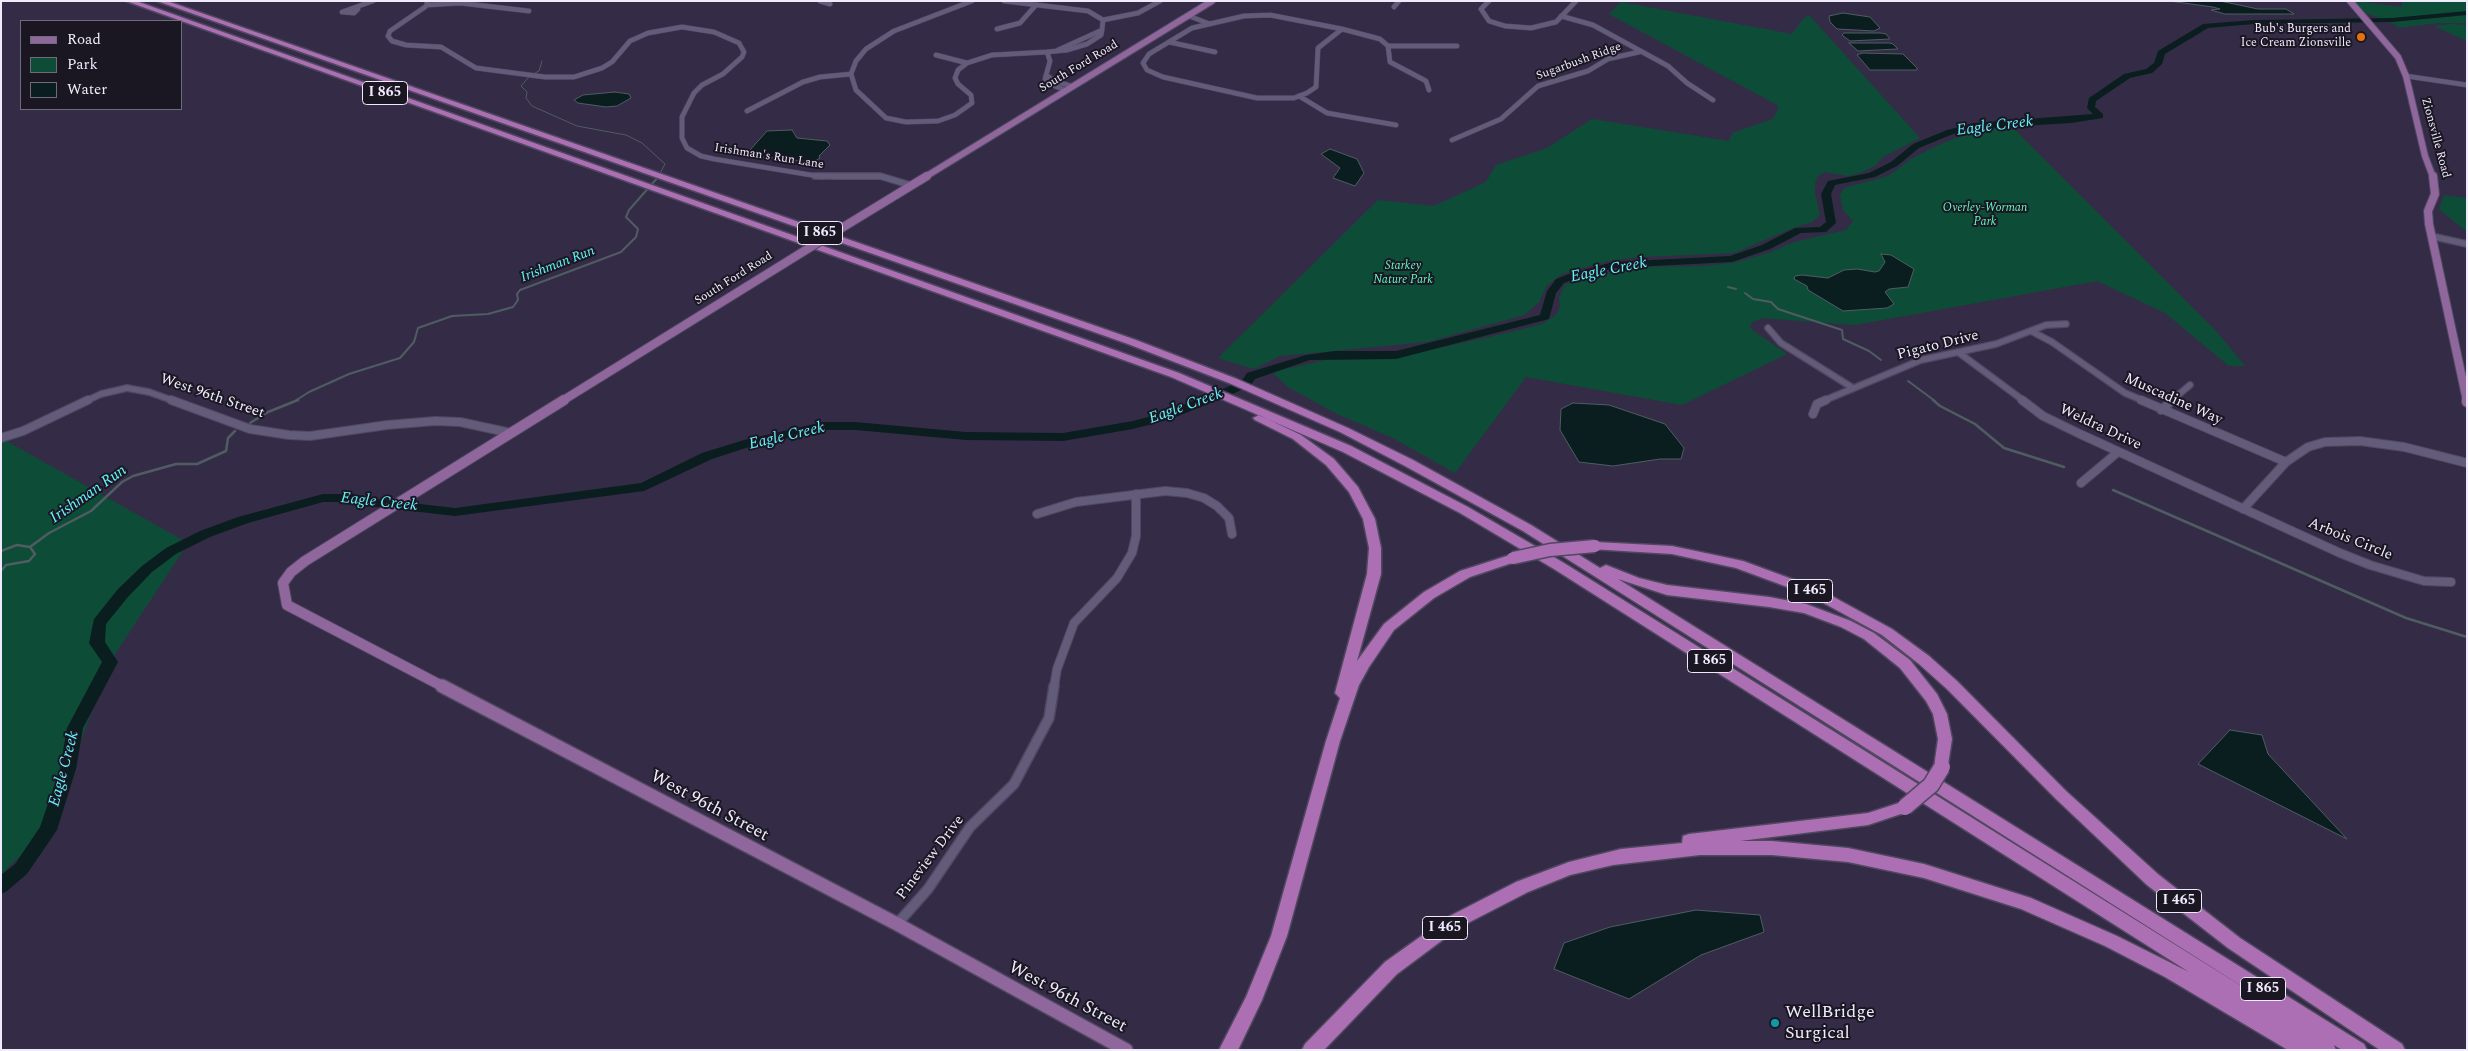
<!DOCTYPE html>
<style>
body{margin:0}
#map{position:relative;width:2468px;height:1051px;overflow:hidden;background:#342c47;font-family:Spectral,serif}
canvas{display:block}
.frame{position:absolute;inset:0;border:2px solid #efebfd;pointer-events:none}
.legend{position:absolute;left:20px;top:20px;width:162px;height:90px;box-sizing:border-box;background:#1a1723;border:1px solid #6f6c7a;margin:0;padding:6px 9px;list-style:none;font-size:15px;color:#efebfd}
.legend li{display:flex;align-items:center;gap:10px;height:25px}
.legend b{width:25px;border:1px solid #6f6c7a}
</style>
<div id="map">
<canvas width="2468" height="1051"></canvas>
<div class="frame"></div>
<ul class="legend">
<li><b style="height:6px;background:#8f679c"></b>Road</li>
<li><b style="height:14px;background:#0d4d37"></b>Park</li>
<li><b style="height:14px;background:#0b1e1f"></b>Water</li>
</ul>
</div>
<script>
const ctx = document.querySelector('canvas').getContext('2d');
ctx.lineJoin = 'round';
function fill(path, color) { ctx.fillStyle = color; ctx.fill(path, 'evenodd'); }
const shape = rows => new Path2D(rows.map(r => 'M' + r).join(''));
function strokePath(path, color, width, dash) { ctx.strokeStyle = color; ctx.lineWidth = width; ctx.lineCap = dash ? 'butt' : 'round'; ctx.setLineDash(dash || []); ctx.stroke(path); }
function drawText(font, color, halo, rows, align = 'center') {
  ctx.font = font + ' Spectral,serif'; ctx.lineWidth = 4; ctx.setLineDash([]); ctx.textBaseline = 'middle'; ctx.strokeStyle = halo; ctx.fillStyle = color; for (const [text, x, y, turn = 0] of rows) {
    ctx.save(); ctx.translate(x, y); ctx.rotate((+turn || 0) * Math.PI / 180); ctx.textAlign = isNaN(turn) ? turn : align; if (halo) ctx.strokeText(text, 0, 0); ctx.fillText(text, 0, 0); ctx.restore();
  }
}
const green = shape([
 [2355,1,2402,7,2402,1,2467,1,2467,23,2439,23,2397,28,2398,26,2375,16,2367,14],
 [1621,2,1792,34,1803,19,1809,15,1920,138,1883,157,1875,166,1860,173,1848,176,1825,172,1818,176,1815,183,1815,193,1820,215,1812,222,1793,228,1734,253,1641,257,1608,261,1562,274,1547,285,1539,302,1524,315,1427,342,1280,356,1254,369,1218,358,1378,200,1434,206,1486,182,1496,165,1547,148,1592,119,1729,141,1732,133,1773,119,1779,106,1609,14],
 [2452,24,2467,25,2467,41,2434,26],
 [1989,129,2015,130,2217,332,2245,366,2229,366,2165,313,2097,281,1855,325,1763,318,1753,322,1750,325,1751,329,1787,354,1682,405,1526,377,1455,473,1393,438,1337,414,1288,387,1272,372,1326,360,1395,358,1511,332,1542,324,1556,315,1560,307,1559,297,1565,285,1580,279,1630,267,1703,266,1733,263,1768,253,1794,242,1846,230,1853,221,1843,210,1840,195,1844,188,1888,176,1911,159,1934,147,1958,137],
 [2444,195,2467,198,2467,232,2439,209],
 [1,438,188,543,110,662,48,830,1,874]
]);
const water = shape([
 [2169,1,2220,1,2258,9,2286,9,2294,14,2225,14,2211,10,2220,9,2213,7,2169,1],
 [1843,13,1870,17,1880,28,1874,31,1837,29,1830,22,1829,16,1843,13],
 [1844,33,1881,33,1886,34,1890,39,1850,41,1842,35,1844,33],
 [1849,43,1889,43,1893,44,1898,49,1858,51,1849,43],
 [1862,53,1903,54,1917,68,1917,70,1870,70,1857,55,1862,53],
 [615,92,629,94,631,98,617,106,606,107,578,103,574,100,583,95,615,92],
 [792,130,797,138,827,141,830,145,819,156,820,158,813,162,763,157,750,150,767,131,792,130],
 [1330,149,1357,159,1364,173,1355,186,1333,178,1340,168,1321,154,1330,149],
 [1881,254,1891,255,1914,269,1908,287,1889,289,1885,292,1894,304,1887,308,1843,311,1808,290,1807,286,1794,279,1795,276,1802,275,1828,278,1844,270,1857,269,1875,272,1879,271,1885,262,1881,254],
 [1573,403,1609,405,1665,424,1684,448,1681,459,1660,459,1613,466,1579,462,1560,430,1561,409,1573,403],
 [2230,730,2262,735,2268,754,2347,839,2198,764,2230,730],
 [1696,910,1760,915,1764,932,1701,955,1629,999,1554,969,1564,943,1610,927,1696,910]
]);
const streamFar2 = shape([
 [535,73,539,71,542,61],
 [529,77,521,86,527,92,526,98,532,106,577,126,626,135,642,143,665,164,658,177]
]);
const streamFar1 = shape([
 [1728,287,1736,289],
 [1745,293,1753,299,1771,302,1778,309,1842,330,1843,339,1869,351,1881,360],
 [1908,381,1935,401],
 [295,401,309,392,349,374,400,358,414,342,418,328,452,316,488,314,513,307,518,300,517,294,520,290,621,252,636,237,638,229,626,217,629,210,659,176]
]);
const stream = shape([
 [1933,400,1940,406,1975,424,2004,448,2064,467],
 [250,423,268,412,298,400],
 [2113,490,2406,618,2467,637],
 [30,547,49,533,91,511,122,482,133,476,176,464,197,464,226,451,228,438,235,431],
 [1,551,17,545,30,547,35,554,29,561,6,565,1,571]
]);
const river = shape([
 [2467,11,2467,15,2392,22,2254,24,2208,28,2165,54,2162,64,2152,73,2130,78,2096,101,2095,107,2103,114,2103,118,2071,123,1974,129,1953,134,1919,148,1897,166,1875,177,1835,185,1831,194,1836,223,1826,232,1801,233,1770,249,1732,262,1614,268,1577,278,1564,283,1556,293,1549,319,1396,359,1310,360,1255,379,1251,385,1235,393,1171,419,1133,429,1063,441,966,440,855,430,823,430,752,446,712,459,644,491,455,516,368,506,353,502,323,502,248,523,210,537,176,554,152,572,128,597,106,624,105,642,118,662,83,728,76,769,57,830,27,874,7,891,1,894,1,875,15,864,40,827,60,769,67,728,102,662,89,643,94,619,118,589,142,566,166,548,200,531,238,517,323,494,353,494,368,498,455,508,641,483,702,453,744,440,823,422,855,422,966,432,1063,433,1133,421,1163,413,1227,387,1243,379,1247,373,1306,355,1335,351,1396,351,1540,315,1547,291,1556,279,1569,274,1613,262,1730,256,1762,245,1795,228,1820,227,1826,222,1821,194,1828,181,1869,173,1891,162,1913,144,1947,130,1974,123,2093,114,2087,108,2089,98,2124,74,2146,69,2154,63,2158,51,2203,24,2254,20,2392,18,2467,11]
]);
const minorFar3 = shape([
 [426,1,428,4,425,7,390,31,388,36,392,41,406,45,441,47,476,68,545,77,574,77,602,68,612,62,630,41,648,33,682,27,714,32,739,43,744,52,742,57,723,74,702,85,694,93,682,117,682,138,687,148,701,156,714,159,823,177],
 [820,1,830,4],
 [972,1,894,31,866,49,856,61,851,74,856,90,886,118,906,122,938,121,955,115,972,103,971,95,958,84,955,78,958,70,967,63,992,55,1047,52],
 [1004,1,1088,11,1103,20,1102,30],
 [1489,1,1481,9,1489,21,1505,26,1531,28,1556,22,1576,1],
 [427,5,460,3,529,11],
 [1394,7,1399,1],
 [355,8,358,9,354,13,342,12,373,1],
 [1270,15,1342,29,1318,48,1316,87,1307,93,1294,98,1257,98,1163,77,1147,70,1143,63,1149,54,1192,28,1244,16,1270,15],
 [1189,16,1210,24],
 [1561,16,1593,25,1668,66,1687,83,1713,100],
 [1103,20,1138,13,1160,1],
 [997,29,1020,23,1036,5],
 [1342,29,1380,39,1388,46,1390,62,1426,81,1429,90],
 [1169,42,1215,52],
 [1388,46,1457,46],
 [1058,50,1102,30,1101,35,1087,44,1067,50,1047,52,1050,61,1045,79,1052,85,1065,90],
 [936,55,967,63],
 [1046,75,1055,81,1071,86],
 [2406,76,2467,85],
 [1299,96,1327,113,1396,125],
 [747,111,803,82,820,77,851,74],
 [1452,140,1501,119,1538,86,1588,71,1608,59,1639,52],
 [833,177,883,177]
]);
const minorFar2 = shape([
 [815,176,880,176,910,185],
 [2431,236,2467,244],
 [1768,328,1781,343,1853,388],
 [2031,331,2052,342,2125,393,2144,401],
 [1958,352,2024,401],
 [86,401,101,394,127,388,149,392,174,401],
 [1823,401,1921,360,1996,344,2046,325,2066,324],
 [2171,401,2190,385]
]);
const minorFar1 = shape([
 [171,400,250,429,289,435,310,436,387,425,435,421,460,422,511,433],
 [2022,400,2043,416,2080,434,2340,553,2370,565,2424,581,2451,582],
 [2141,400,2286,462],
 [2161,410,2173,400],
 [1813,414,1817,404,1826,400],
 [1,438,23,431,88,400],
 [2081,483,2118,452],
 [2243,509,2286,462,2308,447,2325,442,2360,441,2404,447,2467,463],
 [1037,514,1076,502,1165,491,1187,493,1204,498,1217,506,1229,518,1232,534],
 [1054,687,1057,669,1074,623,1117,578,1132,553,1136,536,1136,494]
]);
const minor = shape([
 [897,924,928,889,970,827,1014,784,1049,718,1054,686]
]);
const majorFar3 = shape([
 [2350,1,2398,57,2406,76,2425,156,2433,177],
 [925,177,1212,1]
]);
const majorFar2 = shape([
 [2433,176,2435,194,2428,211,2429,224,2467,401],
 [840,229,927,176],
 [562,401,801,253]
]);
const majorFar1 = shape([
 [2467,400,2467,402],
 [444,687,287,605,283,583,291,572,305,561,564,400]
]);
const major = shape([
 [442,686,897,924,1126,1050]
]);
const highway = shape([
 [126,1,136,1,1179,373,1351,446,1468,507,1564,563,2259,997,1523,531,1405,466,1340,432,1229,383,1128,344,157,1,167,1,1136,340,1237,379,1348,428,1413,460,1531,525,1600,568,1606,565,1639,578,1667,585,1769,597,1806,604,1851,621,1874,633,1910,660,1937,694,1947,714,1952,739,1947,771,1942,773,1937,771,1934,767,1938,739,1933,714,1926,701,1900,668,1864,639,1841,627,1804,613,1769,607,1667,595,1618,579,2364,1044,2367,1050,2342,1050,2334,1045,2336,1050,2288,1050,2165,977,2105,946,2021,909,1924,878,1848,862,1772,855,1700,855,1613,865,1570,875,1528,892,1460,927,1397,974,1324,1050,1302,1050,1305,1044,1385,962,1448,917,1516,882,1569,862,1621,849,1682,843,1683,836,1689,834,1868,813,1905,801,1910,803,1913,807,1910,811,1868,825,1740,841,1772,841,1848,848,1924,864,2031,898,2117,936,2189,972,1554,569,1460,513,1343,452,1171,377,126,1],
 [1259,415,1301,435,1334,459,1358,487,1375,519,1381,548,1381,574,1357,661,1384,624,1424,592,1460,571,1513,554,1519,558,1518,561,1470,577,1434,598,1394,630,1369,667,1359,685,1340,741,1287,936,1262,1000,1238,1050,1219,1050,1246,997,1271,936,1326,741,1340,698,1335,693,1367,574,1369,548,1363,519,1349,492,1326,465,1293,439,1255,420,1253,418,1259,415],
 [1595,542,1672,546,1743,561,1819,589,1892,629,1929,656,1957,681,2066,791,2159,875,2240,938,2402,1044,2405,1050,2380,1050,2228,948,2147,885,2056,799,1947,689,1919,664,1882,635,1809,595,1736,568,1672,554,1591,549,1589,546,1591,543,1595,542]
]);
const majorBridge = shape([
 [801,253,840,229]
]);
const highwayBridgeFar1 = shape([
 [1513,558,1550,550,1595,546]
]);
const highwayBridge = shape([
 [1905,807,1931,785,1942,767]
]);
const markers = [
 [2361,37,5,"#e8710a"],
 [1775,1023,5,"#0f9aa8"]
];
const farPoinames = [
 ["Bub's Burgers and",2351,30],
 ["Ice Cream Zionsville",2351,44]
];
const farStreetnames = [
 ["Sugarbush Ridge",1579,62,-20],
 ["South Ford Road",1079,67,-31],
 ["Zionsville Road",2435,138,75],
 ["Irishman's Run Lane",769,157,9],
 ["South Ford Road",734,279,-32]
];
const farParknames = [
 ["Overley-Worman",1985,209],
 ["Park",1985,223],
 ["Starkey",1403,267],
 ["Nature Park",1403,281]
];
const shields = [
 [385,93,45],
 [820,233,45],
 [1810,591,45],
 [1710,661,45],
 [2179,901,45],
 [1445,928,45],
 [2263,989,45]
];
const shieldNames = [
 ["I 865",385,93],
 ["I 865",820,233],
 ["I 465",1810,591],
 ["I 865",1710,661],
 ["I 465",2179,901],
 ["I 465",1445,928],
 ["I 865",2263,989]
];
const farWaternames = [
 ["Irishman Run",558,265,-21]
];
const streetNames = [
 ["Pigato Drive",1938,346,-14],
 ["West 96th Street",212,397,19],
 ["Muscadine Way",2173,400,24],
 ["Weldra Drive",2100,428,25],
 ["Arbois Circle",2350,540,22],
 ["Pineview Drive",931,858,-53]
];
const waterNames = [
 ["Eagle Creek",1995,127,-7],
 ["Eagle Creek",1609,271,-11],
 ["Eagle Creek",1186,407,-20],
 ["Eagle Creek",787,437,-13],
 ["Irishman Run",89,495,-35],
 ["Eagle Creek",379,503,6],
 ["Eagle Creek",65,769,-75]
];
const nearStreetnames = [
 ["West 96th Street",709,807,28],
 ["West 96th Street",1067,998,28]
];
const nearPoinames = [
 ["WellBridge",1785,1013],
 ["Surgical",1785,1034]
];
fill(green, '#0d4d37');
fill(water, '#0b1e1f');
strokePath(water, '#4f5c62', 1);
strokePath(streamFar2, '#4f5c62', 1);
strokePath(streamFar1, '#4f5c62', 2);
strokePath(stream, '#4f5c62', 2.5);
fill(river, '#0b1e1f');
strokePath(minorFar3, '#4f485f', 5.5);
strokePath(minorFar2, '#4f485f', 8);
strokePath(minorFar1, '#4f485f', 10);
strokePath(minor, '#4f485f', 12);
strokePath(majorFar3, '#4f485f', 8);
strokePath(majorFar2, '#4f485f', 10);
strokePath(majorFar1, '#4f485f', 12);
strokePath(major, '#4f485f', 16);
strokePath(highway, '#4f485f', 3);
strokePath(minorFar3, '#635b7a', 4.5);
strokePath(minorFar2, '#635b7a', 5.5);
strokePath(minorFar1, '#635b7a', 8);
strokePath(minor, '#635b7a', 9);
strokePath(majorFar3, '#8f679c', 6);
strokePath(majorFar2, '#8f679c', 8);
strokePath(majorFar1, '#8f679c', 10);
strokePath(major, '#8f679c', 13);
fill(highway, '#ac6fb3');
strokePath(majorBridge, '#4f485f', 10, []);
strokePath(highwayBridgeFar1, '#4f485f', 15, []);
strokePath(highwayBridge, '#4f485f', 19, []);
strokePath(majorBridge, '#8f679c', 8);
strokePath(highwayBridgeFar1, '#ac6fb3', 12);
strokePath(highwayBridge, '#ac6fb3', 16);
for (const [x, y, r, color] of markers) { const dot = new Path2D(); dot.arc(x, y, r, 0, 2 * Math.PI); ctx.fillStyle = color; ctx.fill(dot); strokePath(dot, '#1a1723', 2); }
drawText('12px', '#efebfd', '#1a1723', farPoinames, 'right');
drawText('12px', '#efebfd', '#1a1723', farStreetnames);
drawText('italic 12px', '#60fbc1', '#1a1723', farParknames);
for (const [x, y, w] of shields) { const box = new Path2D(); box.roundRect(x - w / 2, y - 11.5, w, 23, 4); ctx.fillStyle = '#1a1723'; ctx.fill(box); strokePath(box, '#efebfd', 1); }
drawText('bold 14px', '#efebfd', null, shieldNames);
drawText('italic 14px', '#63f5fc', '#1a1723', farWaternames);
drawText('15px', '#efebfd', '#1a1723', streetNames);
drawText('italic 16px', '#63f5fc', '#1a1723', waterNames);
drawText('18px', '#efebfd', '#1a1723', nearStreetnames);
drawText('18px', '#efebfd', '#1a1723', nearPoinames, 'left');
</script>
